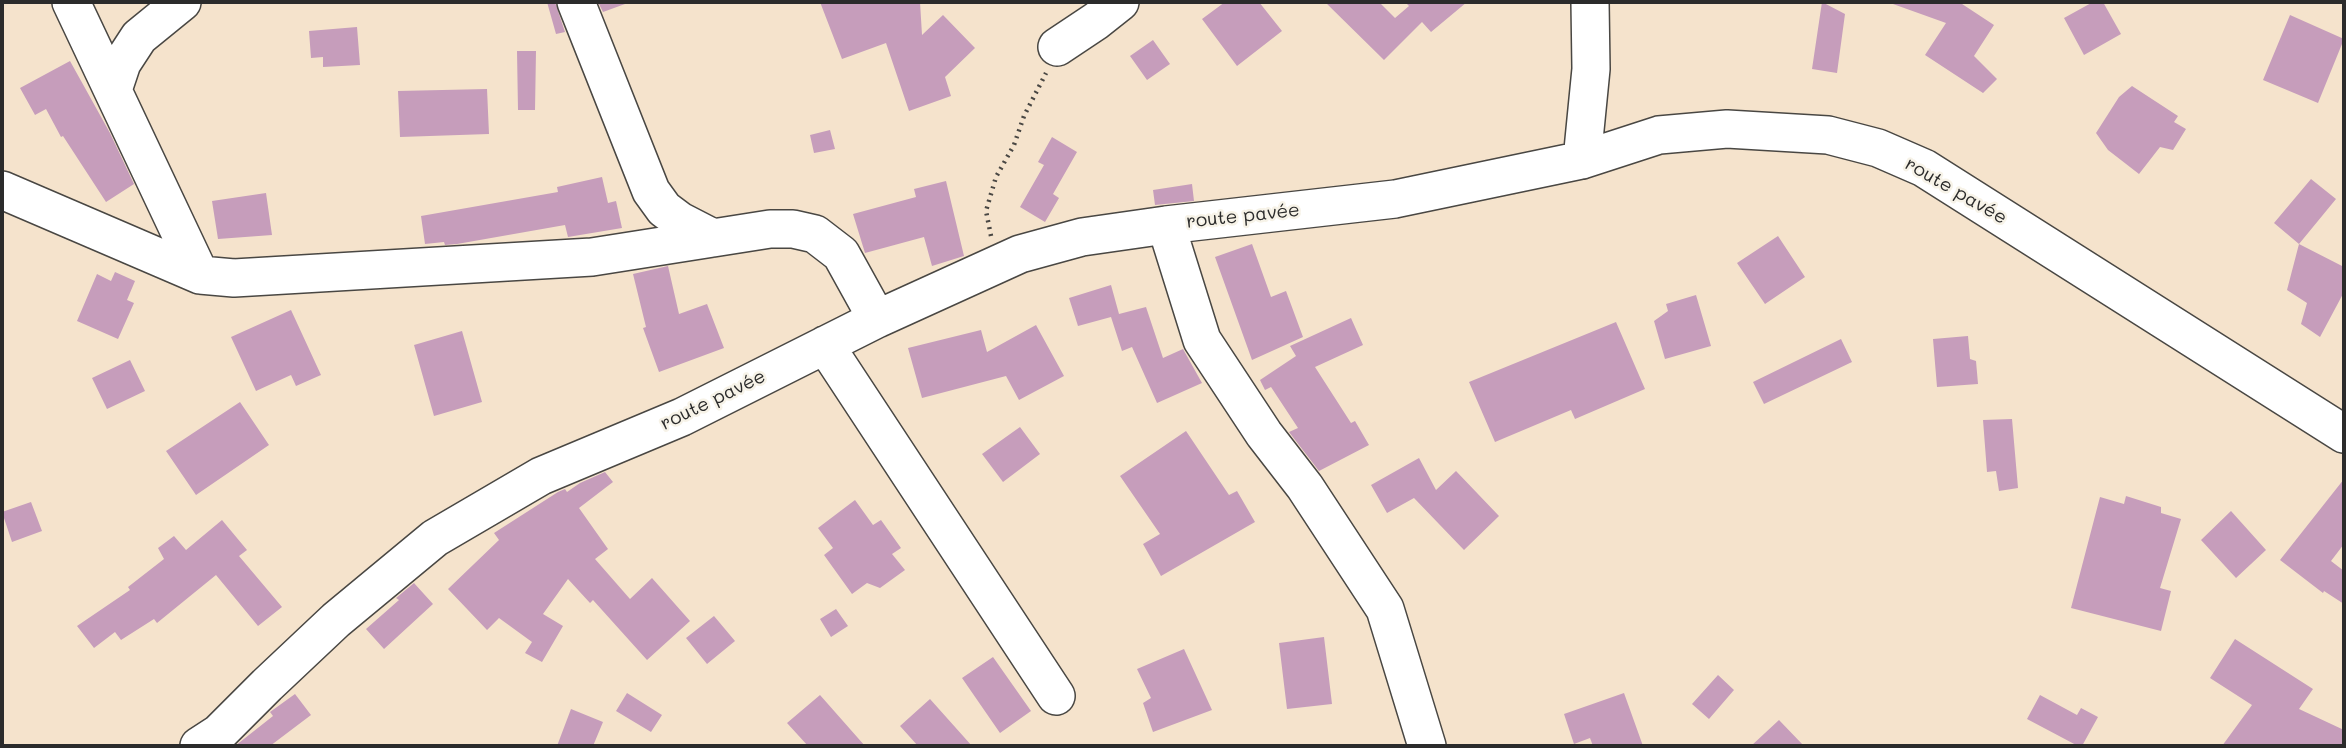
<!DOCTYPE html>
<meta charset="utf-8">
<style>
body{margin:0}
#map{position:relative;width:2346px;height:748px;overflow:hidden;background:#f5e3cc;font-family:Mali,sans-serif}
canvas{display:block}
.frame{position:absolute;inset:0;border:4px solid #2b2b2b;pointer-events:none}
</style>
<div id="map">
<canvas width="2346" height="748"></canvas>
<div class="frame"></div>
</div>
<script>
const ctx = document.querySelector('canvas').getContext('2d');
ctx.lineJoin = 'round';
function fill(path, color) { ctx.fillStyle = color; ctx.fill(path, 'evenodd'); }
const shape = rows => new Path2D(rows.map(r => 'M' + r).join(''));
function strokePath(path, color, width, dash) { ctx.strokeStyle = color; ctx.lineWidth = width; ctx.lineCap = dash ? 'butt' : 'round'; ctx.setLineDash(dash || []); ctx.stroke(path); }
function drawText(font, color, halo, rows, align = 'center') {
  ctx.font = font + ' Mali,sans-serif'; ctx.lineWidth = 5; ctx.setLineDash([]); ctx.textBaseline = 'middle'; ctx.strokeStyle = halo; ctx.fillStyle = color; for (const [text, x, y, turn = 0] of rows) {
    ctx.save(); ctx.translate(x, y); ctx.rotate((+turn || 0) * Math.PI / 180); ctx.textAlign = isNaN(turn) ? turn : align; if (halo) ctx.strokeText(text, 0, 0); ctx.fillText(text, 0, 0); ctx.restore();
  }
}
const building = shape([
 [547,2,555,2,565,32,556,34],
 [598,2,624,2,625,4,603,12],
 [820,2,920,2,922,35,943,15,975,48,945,77,951,96,909,111,886,43,842,59],
 [1225,2,1259,2,1282,31,1237,66,1202,19],
 [1325,2,1379,2,1395,18,1409,6,1405,2,1467,2,1431,32,1422,22,1384,60],
 [1822,2,1845,14,1837,73,1812,69],
 [1894,2,1959,2,1994,25,1974,56,1997,79,1983,93,1925,55,1946,23,1893,4],
 [2093,2,2103,2,2121,34,2084,55,2064,18],
 [2290,15,2344,39,2318,103,2263,80],
 [357,27,360,65,323,67,323,57,311,58,309,31],
 [1153,40,1170,64,1147,80,1130,56],
 [517,51,536,51,535,110,518,110],
 [70,61,110,133,134,184,106,202,63,136,61,137,46,109,35,115,20,88],
 [2132,86,2178,116,2174,122,2186,129,2173,150,2160,147,2139,174,2108,150,2096,133,2119,97],
 [487,89,489,134,400,137,398,91],
 [830,130,835,149,814,153,810,135],
 [1052,137,1077,152,1053,194,1059,198,1045,222,1020,207,1044,165,1038,162],
 [602,177,608,203,616,201,622,228,568,237,565,225,457,244,445,245,444,242,425,244,421,216,558,192,557,187],
 [2311,179,2336,199,2299,244,2344,267,2344,292,2320,337,2301,324,2307,303,2287,290,2299,244,2274,223],
 [946,181,964,256,932,266,924,237,865,253,853,214,916,197,914,189],
 [1192,184,1194,201,1155,205,1153,190],
 [266,193,272,235,218,239,212,201],
 [1778,236,1805,277,1765,304,1737,263],
 [1252,244,1271,297,1286,291,1303,337,1252,360,1215,257],
 [668,266,679,314,707,304,724,348,659,372,643,328,646,327,633,274],
 [115,272,135,281,127,300,134,303,118,339,77,321,97,274,111,281],
 [1111,285,1119,314,1146,307,1163,358,1183,349,1202,383,1157,403,1132,347,1122,351,1111,317,1078,326,1069,298],
 [1696,295,1711,346,1665,359,1654,321,1668,311,1666,304],
 [291,310,321,375,296,386,291,375,256,391,231,337],
 [1351,318,1363,345,1315,367,1351,423,1355,421,1369,445,1319,471,1289,432,1298,428,1271,387,1265,390,1260,380,1296,356,1290,346],
 [1616,322,1645,389,1575,419,1571,410,1495,442,1469,382],
 [1036,325,1064,376,1019,400,1006,376,922,398,908,348,981,330,987,352],
 [462,331,482,402,434,416,414,345],
 [1968,336,1970,359,1976,361,1978,384,1937,387,1933,339],
 [1841,339,1852,362,1764,404,1753,382],
 [130,360,145,391,107,409,92,378],
 [240,402,269,445,196,495,166,451],
 [2012,419,2018,488,1999,491,1996,471,1987,472,1983,420],
 [1020,427,1040,454,1003,482,982,454],
 [1186,431,1229,495,1237,491,1255,522,1161,576,1143,544,1160,534,1120,476],
 [1419,458,1436,490,1456,471,1499,516,1464,550,1414,498,1387,513,1371,485],
 [605,472,613,482,579,508,608,549,595,559,630,599,652,578,690,621,647,660,593,600,590,603,568,579,543,614,563,626,542,662,525,653,532,642,499,618,487,630,448,589,499,540,494,533,558,492,565,489,567,492,580,483],
 [2344,479,2344,544,2331,561,2344,571,2344,604,2324,591,2323,593,2280,560],
 [2126,496,2161,507,2161,513,2181,519,2160,588,2171,591,2161,631,2071,608,2100,497,2124,504],
 [855,500,873,525,881,520,901,548,892,554,905,570,880,588,867,583,852,594,824,555,833,548,818,528],
 [31,502,42,531,12,542,2,512],
 [2231,511,2266,550,2236,578,2201,540],
 [222,520,247,550,239,556,282,607,258,626,216,575,157,623,154,619,121,640,115,632,94,648,77,626,130,590,128,587,164,559,158,548,174,536,186,550],
 [414,583,433,604,384,649,366,629,399,600,396,598],
 [836,609,848,626,831,637,820,619],
 [714,616,735,641,707,664,686,638],
 [1324,637,1332,704,1287,709,1279,643],
 [2235,639,2313,689,2299,709,2344,730,2344,746,2222,746,2252,705,2210,678],
 [1184,649,1212,710,1153,732,1143,703,1151,698,1137,669],
 [993,657,1031,711,1000,733,962,678],
 [1718,675,1734,690,1709,719,1692,704],
 [627,693,662,715,651,732,616,711],
 [1624,693,1643,746,1593,746,1590,738,1574,744,1564,714],
 [295,694,311,715,270,746,235,746,273,716,270,712],
 [820,695,865,746,808,746,787,723],
 [2040,695,2077,715,2081,708,2098,717,2082,746,2078,746,2027,719],
 [930,699,972,746,918,746,900,726],
 [571,709,603,722,593,746,557,746],
 [1779,720,1804,746,1751,746]
]);
const path = shape([
 [991,236,986,211,996,177,1014,145,1024,116,1046,73]
]);
const minor = shape([
 [71,2,200,275],
 [576,2,651,191,664,209,680,221,713,238],
 [1057,47,1096,21,1120,2],
 [113,90,122,63,139,37,182,2],
 [1582,160,1591,69,1590,2],
 [2,190,200,275,234,278,592,257,770,229,793,229,815,234,841,254,877,319],
 [1166,225,1202,340,1264,434,1305,487,1385,609,1427,746],
 [825,345,1056,696],
 [199,746,219,733,267,685,336,620,435,538,541,476,682,417,877,319,1020,254,1082,237,1166,225,1395,199,1582,160,1659,135,1727,129,1828,135,1878,148,1924,168,2344,434]
]);
const streetNames = [
 ["route pavée",1956,191,30],
 ["route pavée",1243,216,-6],
 ["route pavée",713,400,-26]
];
fill(building, '#c69dbb');
strokePath(minor, '#494743', 40);
strokePath(path, '#494743', 4.5, [2, 5]);
strokePath(minor, '#fff', 37);
drawText('19px', '#2b2b2b', '#f7f3e8', streetNames);
</script>
